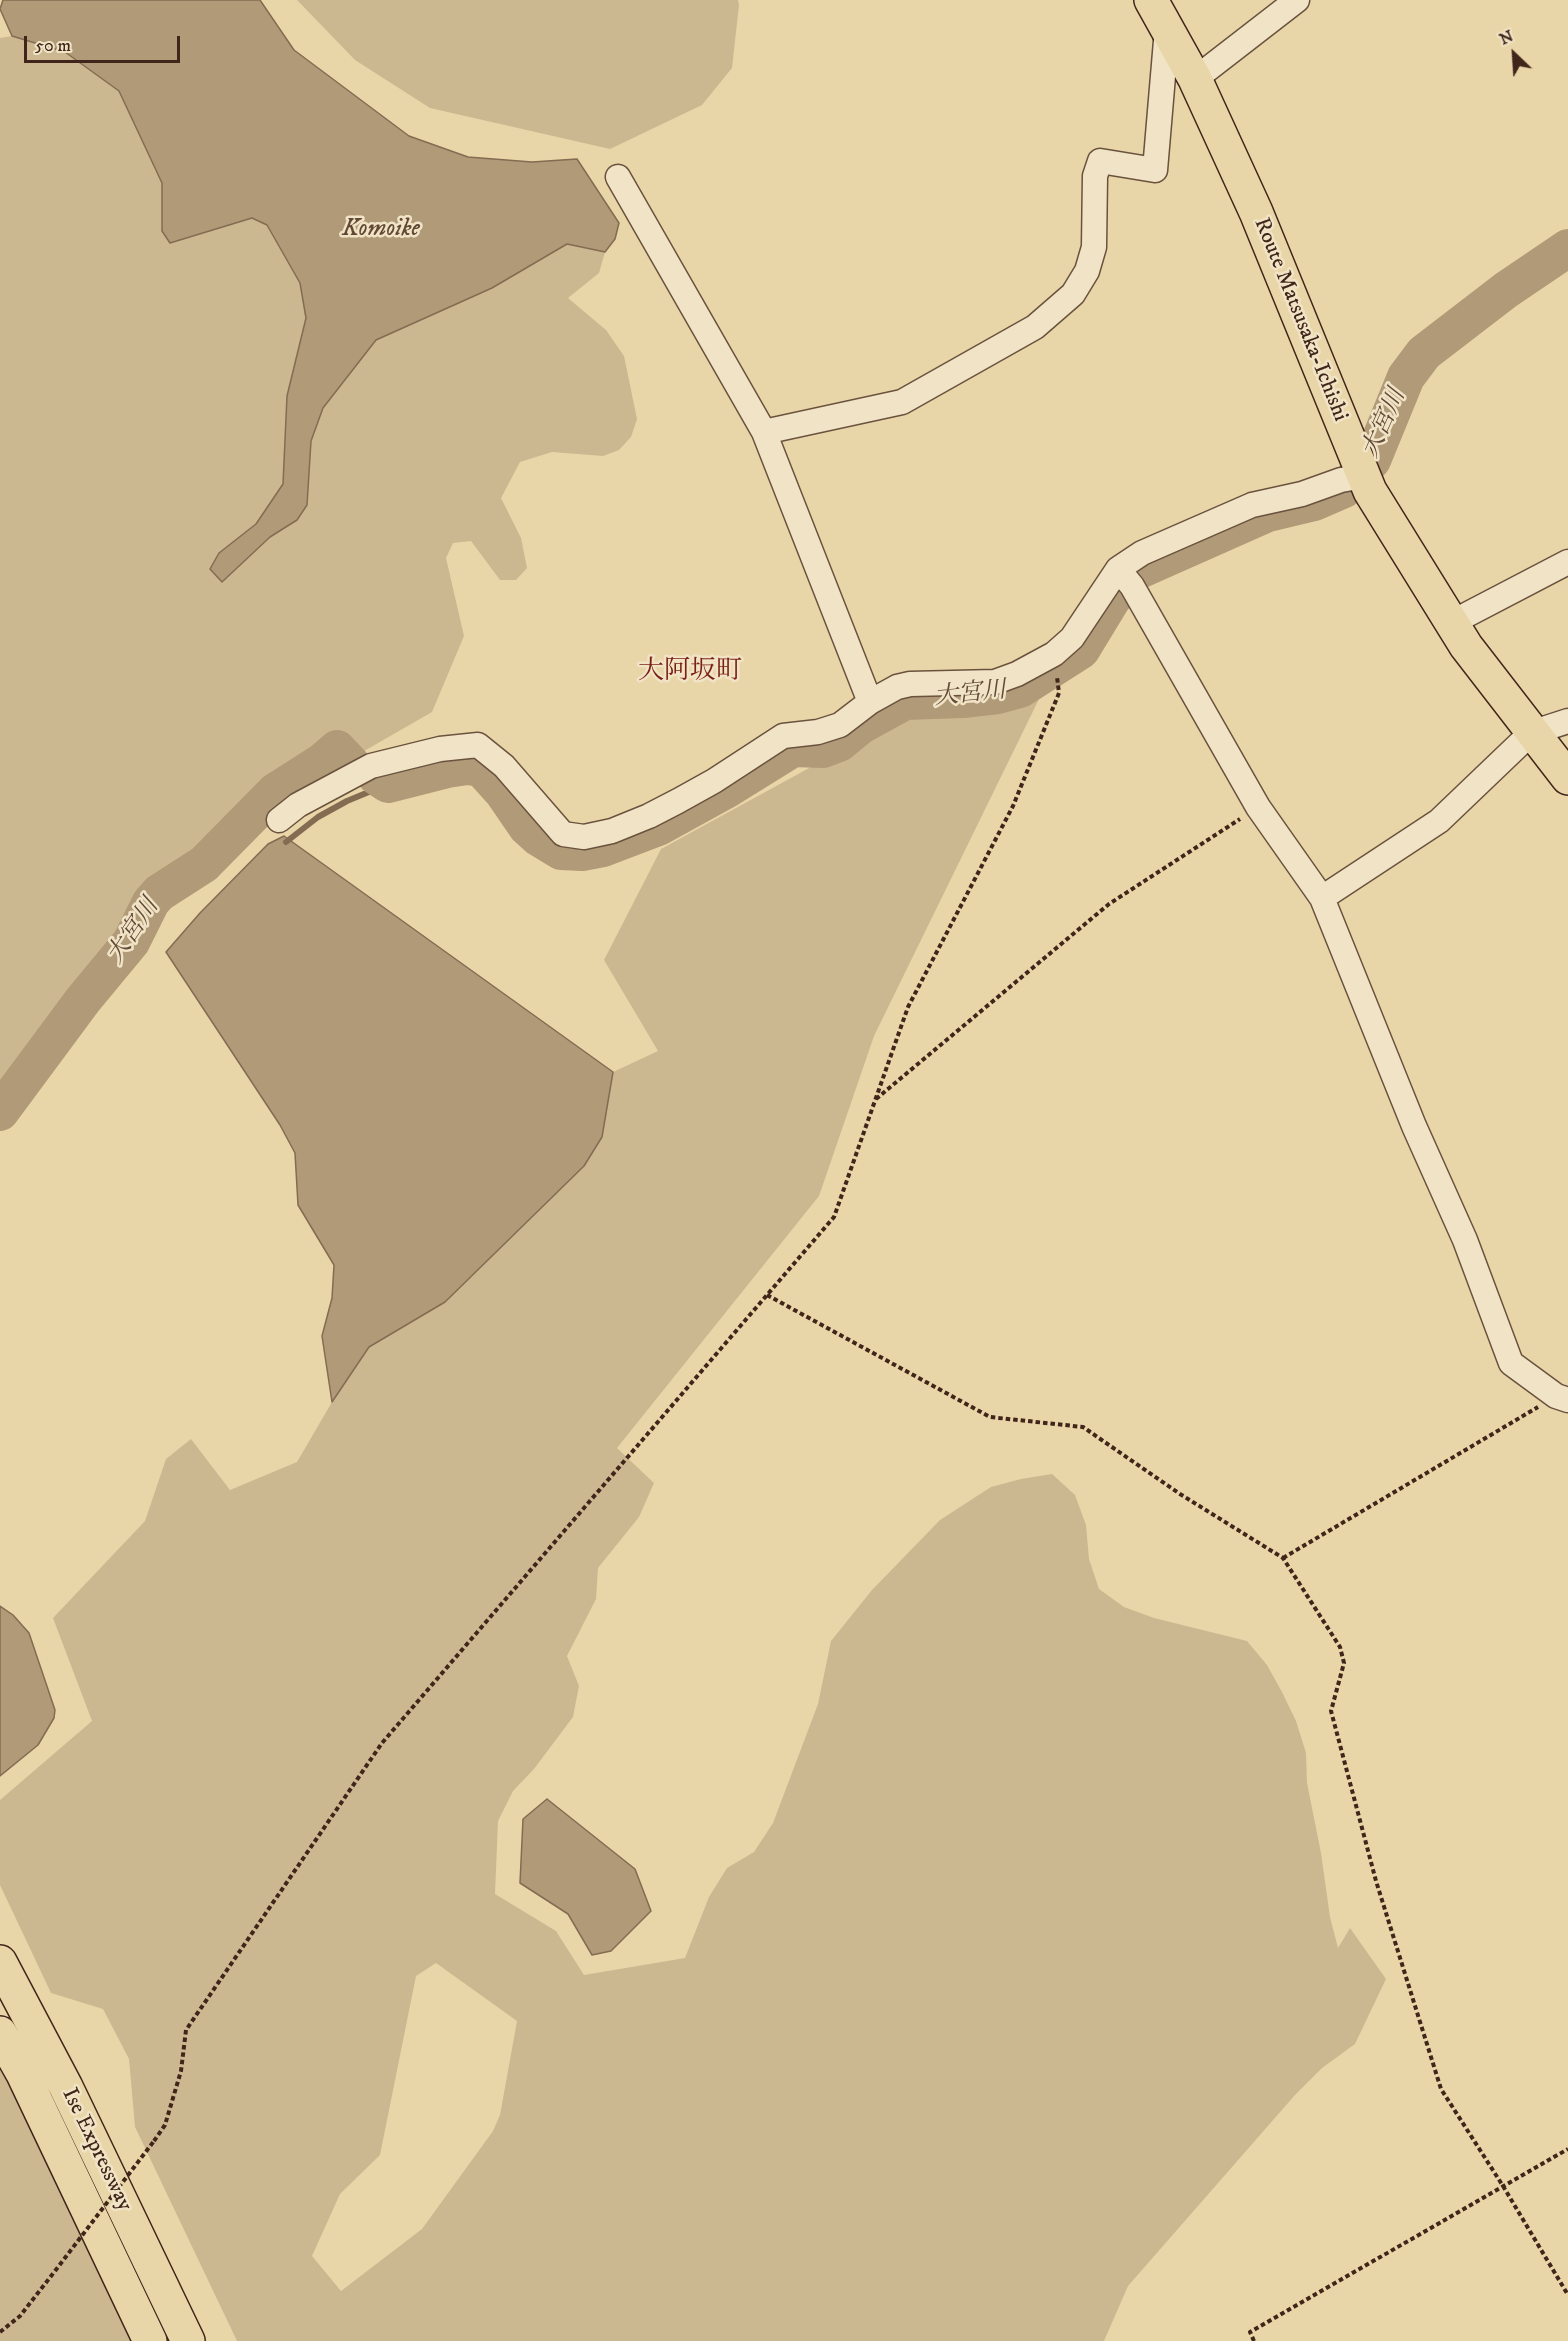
<!DOCTYPE html>
<meta charset="utf-8">
<style>
body{margin:0}
#map{position:relative;width:1568px;height:2341px;overflow:hidden;background:#e9d6a8;font-family:"IM FELL DW Pica",serif}
canvas{display:block}
.north{position:absolute;left:1484px;top:24px;width:60px;height:60px;-webkit-text-stroke:4px #f1e4c6;paint-order:stroke;rotate:335deg;font-size:16px;font-weight:700;line-height:24px;text-align:center;color:#40261a}
.north::after{content:'';display:block;margin:auto;width:21px;height:27px;background:#40261a;clip-path:polygon(50% 0,100% 100%,50% 72%,0 100%)}
.scale{position:absolute;left:24px;top:36px;width:156px;height:27px;box-sizing:border-box;border:3px solid #40261a;border-top:0;padding-left:8px;font-size:18px;line-height:21px;white-space:nowrap;color:#40261a;-webkit-text-stroke:4px #f1e4c6;paint-order:stroke}
</style>
<div id="map">
<canvas width="1568" height="2341"></canvas>
<div class="north">N</div>
<div class="scale">50 m</div>
</div>
<script>
const ctx = document.querySelector('canvas').getContext('2d');
ctx.lineJoin = 'round';
function fill(path, color) { ctx.fillStyle = color; ctx.fill(path, 'evenodd'); }
const shape = rows => new Path2D(rows.map(r => 'M' + r).join(''));
function strokePath(path, color, width, dash) { ctx.strokeStyle = color; ctx.lineWidth = width; ctx.lineCap = dash ? 'butt' : 'round'; ctx.setLineDash(dash || []); ctx.stroke(path); }
function drawText(font, color, halo, rows, align = 'center') {
  ctx.font = font + ' "IM FELL DW Pica","Noto Serif JP",serif'; ctx.lineWidth = 5; ctx.setLineDash([]); ctx.textBaseline = 'middle'; ctx.strokeStyle = halo; ctx.fillStyle = color; for (const [text, x, y, turn = 0] of rows) {
    ctx.save(); ctx.translate(x, y); ctx.rotate((+turn || 0) * Math.PI / 180); ctx.textAlign = isNaN(turn) ? turn : align; if (halo) ctx.strokeText(text, 0, 0); ctx.fillText(text, 0, 0); ctx.restore();
  }
}
const green = shape([
 [297,0,738,0,739,5,732,68,702,105,610,149,430,108,355,60],
 [12,36,65,52,119,91,162,183,162,231,170,243,252,218,267,225,300,283,306,318,287,396,283,484,256,524,219,554,210,569,222,582,270,537,297,520,307,505,311,441,323,408,376,340,492,288,567,244,605,252,599,273,568,298,606,330,624,356,637,419,631,437,619,450,603,456,552,452,520,462,501,498,521,538,527,568,516,580,500,580,471,541,453,543,446,558,464,636,432,712,279,800,216,841,150,894,94,961,0,1106,0,38],
 [1042,693,874,1036,819,1196,617,1448,654,1483,639,1517,598,1568,596,1599,567,1656,579,1686,573,1717,534,1769,513,1791,498,1821,495,1894,556,1931,584,1975,685,1958,709,1897,727,1868,754,1852,773,1823,818,1704,831,1641,872,1590,940,1520,991,1487,1021,1479,1052,1474,1075,1495,1086,1525,1089,1559,1099,1589,1124,1607,1154,1618,1247,1641,1267,1665,1282,1692,1296,1721,1306,1753,1307,1783,1321,1853,1330,1917,1338,1948,1350,1928,1386,1979,1355,2044,1322,2068,1295,2095,1128,2286,1104,2341,237,2341,135,2127,129,2059,103,2009,51,1993,0,1885,0,1800,92,1721,53,1618,145,1521,166,1459,191,1439,230,1490,297,1462,332,1402,369,1347,445,1302,584,1166,602,1137,613,1072,658,1051,604,960,661,849,917,709],
 [436,1963,517,2021,500,2115,493,2131,422,2229,341,2291,312,2256,340,2194,380,2155,416,1976],
 [0,2070,7,2082,133,2341,0,2341]
]);
const water = shape([
 [3,0,260,0,294,50,409,136,468,157,532,162,577,159,619,223,615,239,605,252,567,244,492,288,376,340,323,408,311,441,307,505,297,520,270,537,222,582,210,569,219,553,256,524,283,484,287,396,306,318,300,283,267,225,252,218,170,243,162,231,162,183,119,91,65,52,12,36,0,9,3,0],
 [284,836,613,1072,602,1137,584,1166,445,1302,369,1347,332,1402,322,1336,332,1298,334,1265,298,1205,295,1153,280,1125,166,952,200,913,268,844,284,836],
 [0,1606,13,1615,29,1633,55,1710,54,1718,38,1745,0,1776,0,1606],
 [547,1799,635,1869,651,1911,611,1951,592,1955,568,1914,520,1883,523,1819,547,1799]
]);
const stream = shape([
 [286,842,318,817,347,801,388,784]
]);
const river = shape([
 [376,776,388,784,447,769,467,766,477,767,485,772,503,792,527,827,538,837,561,851,582,852,603,848,658,827,727,789,793,748,823,749,839,743,861,725,905,701,963,699,998,695,1020,689,1081,650,1112,599,1135,572,1268,513,1314,502,1344,489,1372,460,1406,377,1424,353,1506,290,1568,248],
 [0,1112,83,1000,131,942,151,902,159,893,204,864,275,792,322,762,337,749,352,765]
]);
const path = shape([
 [876,1099,1109,904,1240,819],
 [767,1295,990,1417,1083,1427,1180,1494,1283,1558,1340,1647,1344,1663,1331,1711,1376,1881,1441,2089,1503,2186,1568,2295],
 [1283,1558,1538,1407],
 [154,2141,165,2125,181,2071,186,2030,382,1743,834,1217,908,1007,1013,806,1059,693,1057,677],
 [0,2332,20,2316,55,2271],
 [1254,2341,1250,2332,1568,2149]
]);
const street = shape([
 [1195,79,1297,0],
 [618,177,764,432,870,702],
 [764,432,902,402,1035,327,1073,294,1087,271,1094,247,1095,176,1100,161,1155,170,1167,29],
 [1118,569,1132,586,1258,807,1322,898,1414,1126,1465,1240,1511,1363,1556,1396,1568,1400],
 [1451,623,1568,562],
 [279,820,298,805,371,766,440,749,478,745,504,766,563,834,584,837,612,831,649,816,678,801,714,781,783,736,818,732,840,725,870,702,897,687,910,684,995,682,1017,674,1054,654,1072,638,1118,569,1142,553,1252,505,1302,494,1341,480,1364,476],
 [1322,898,1439,821,1531,733,1568,721]
]);
const primary = shape([
 [1151,0,1195,79,1256,212,1370,491,1466,646,1568,778]
]);
const highway = shape([
 [0,1962,66,2087,188,2341],
 [0,2033,23,2074,150,2341]
]);
const pathBridge = shape([
 [55,2271,154,2141]
]);
const streetNames = [
 ["Route Matsusaka-Ichishi",1300,320,68],
 ["Ise Expressway",96,2150,64]
];
const waterNames = [
 ["Komoike",381,230],
 ["大宮川",1385,424,-66],
 ["大宮川",970,695,-6],
 ["大宮川",134,932,-56]
];
const quarterNames = [
 ["大阿坂町",690,673]
];
fill(green, '#ccb890');
fill(water, '#b09a78');
strokePath(water, '#836c52', 1.5);
strokePath(stream, '#836c52', 6);
strokePath(river, '#b09a78', 38);
strokePath(street, '#6a523e', 27);
strokePath(primary, '#40261a', 36);
strokePath(highway, '#40261a', 36);
strokePath(path, '#40261a', 4, [4.5, 3]);
strokePath(street, '#f1e4c6', 24);
strokePath(primary, '#e9d6a8', 33);
strokePath(highway, '#e9d6a8', 33);
strokePath(pathBridge, '#40261a', 4, [4.5, 3]);
drawText('22px', '#40261a', '#f1e4c6', streetNames);
drawText('italic 24px', '#624936', '#f1e4c6', waterNames);
drawText('26px', '#7a1f14', '#f1e4c6', quarterNames);
</script>
